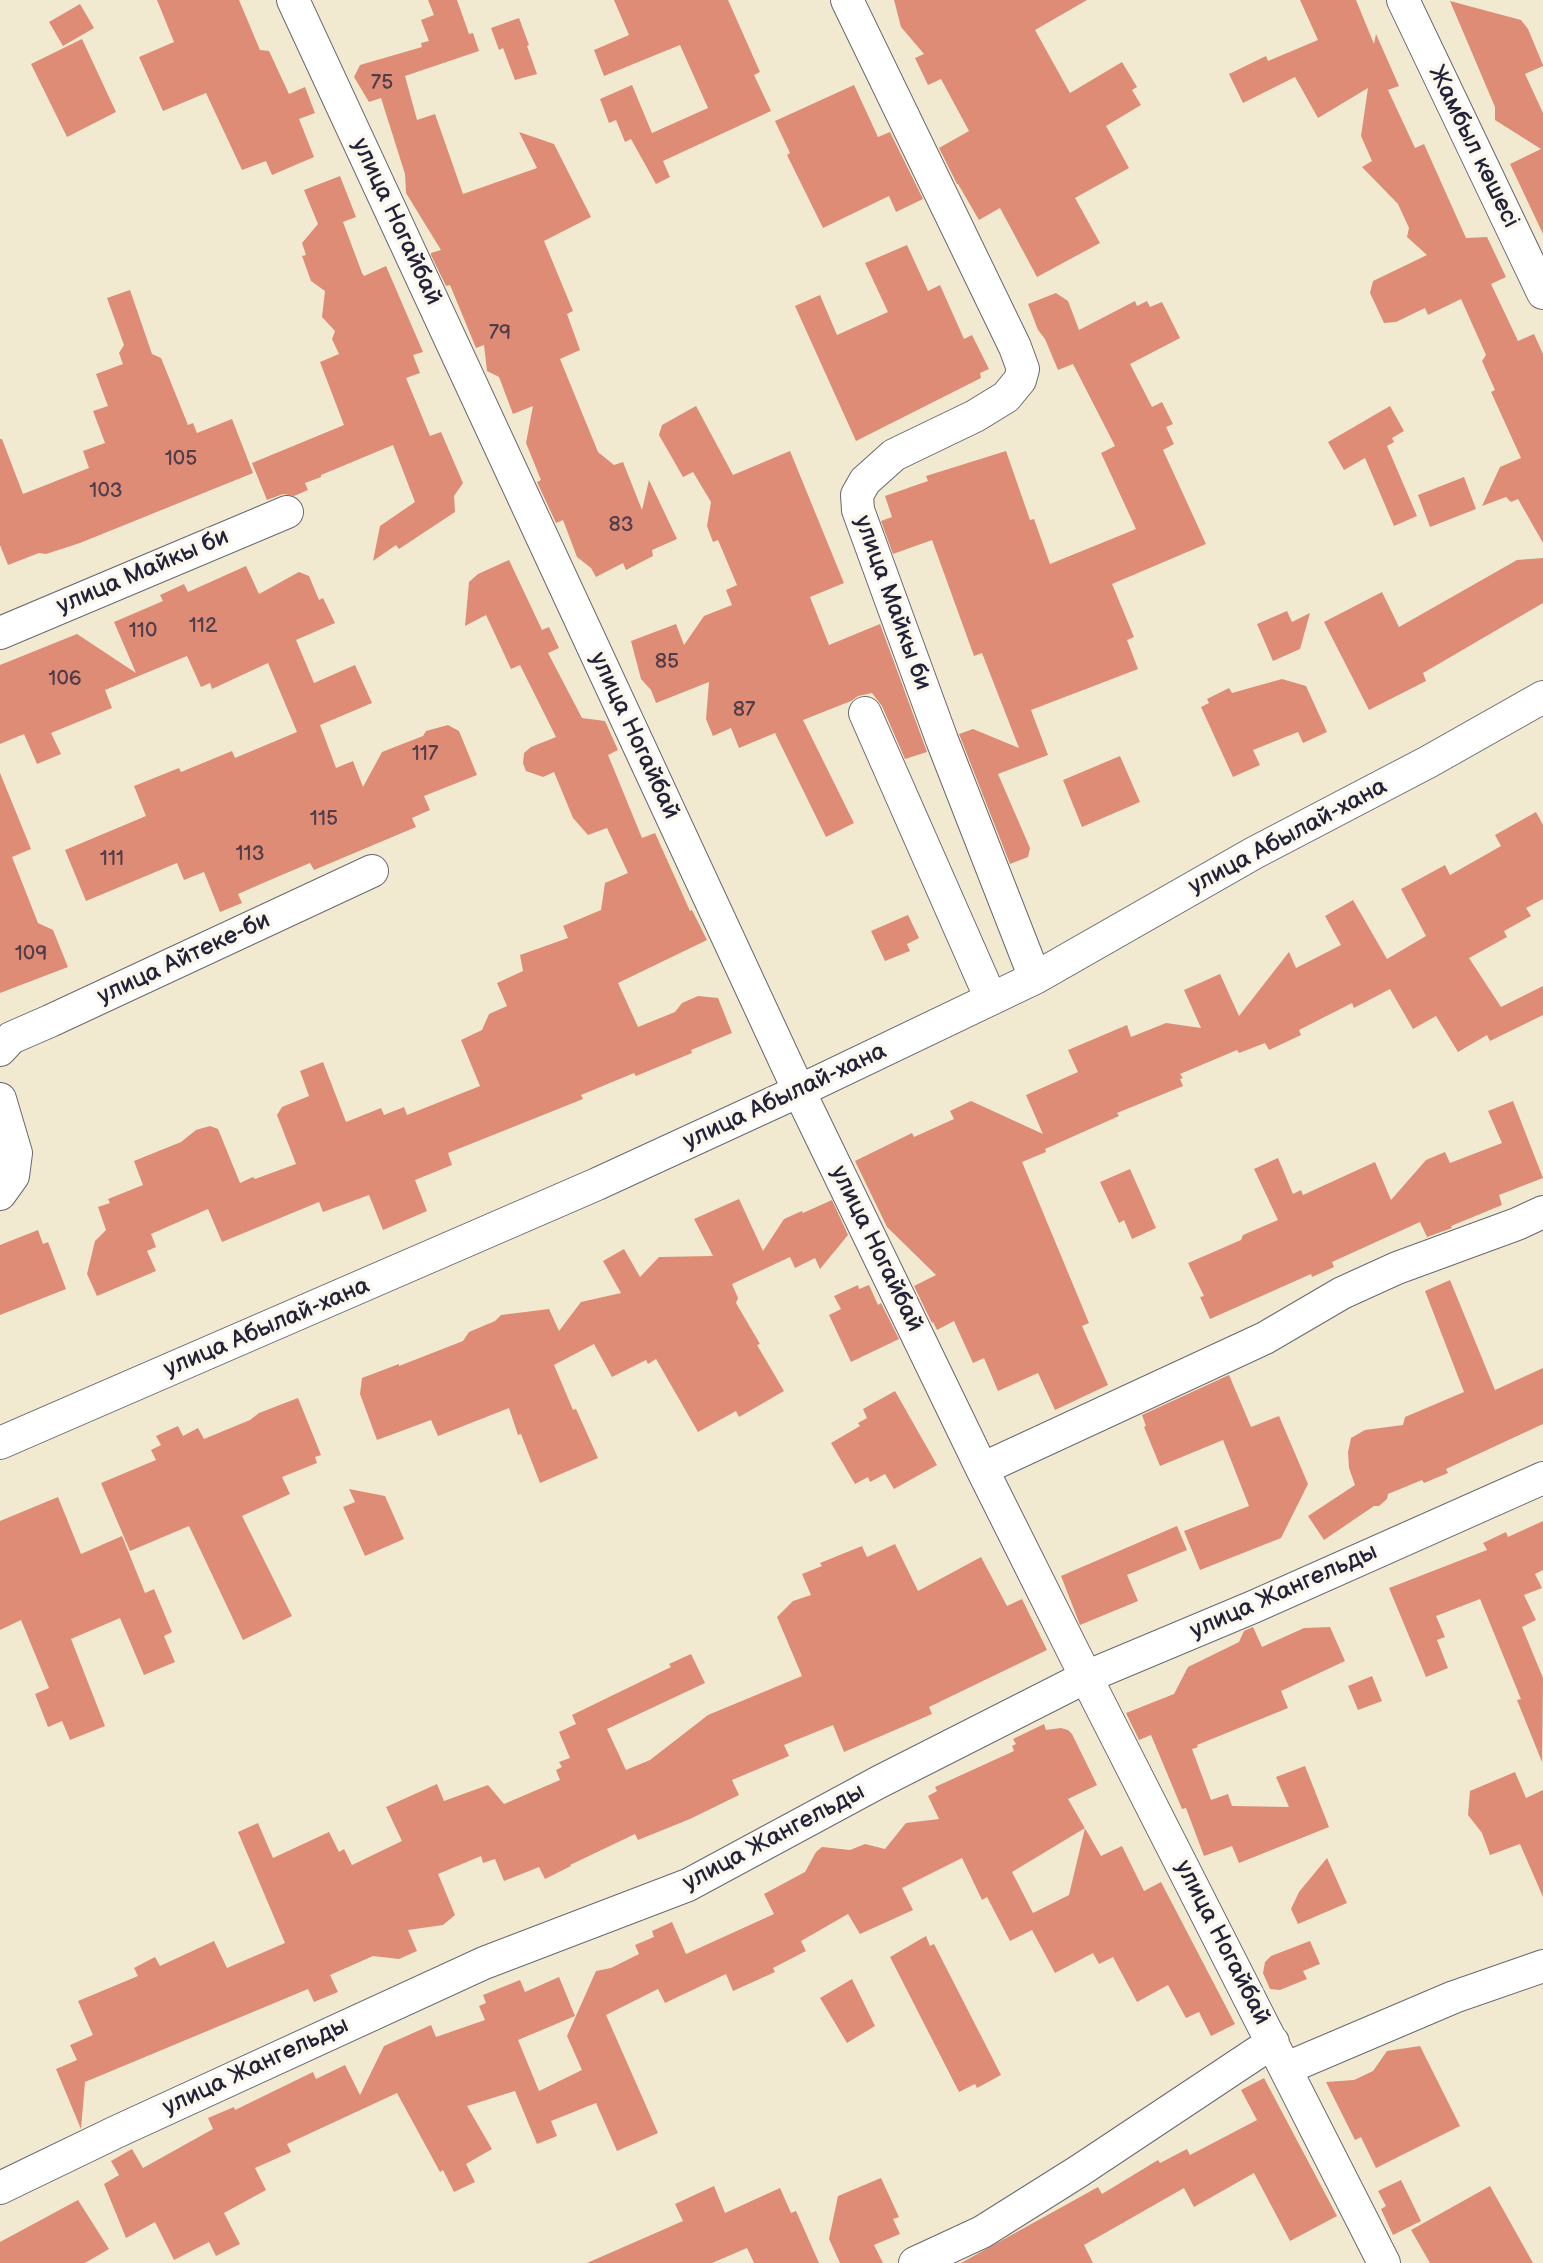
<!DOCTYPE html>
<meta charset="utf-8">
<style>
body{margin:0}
canvas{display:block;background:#f1ead1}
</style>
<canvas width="1543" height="2263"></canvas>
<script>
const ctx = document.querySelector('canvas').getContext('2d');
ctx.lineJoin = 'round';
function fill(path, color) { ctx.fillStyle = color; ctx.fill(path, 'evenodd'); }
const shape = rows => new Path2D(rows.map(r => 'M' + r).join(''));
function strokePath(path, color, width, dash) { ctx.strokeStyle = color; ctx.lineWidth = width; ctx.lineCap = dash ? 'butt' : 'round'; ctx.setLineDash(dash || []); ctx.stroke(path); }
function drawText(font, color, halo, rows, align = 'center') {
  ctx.font = font + ' "Balsamiq Sans",sans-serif'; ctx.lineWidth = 7; ctx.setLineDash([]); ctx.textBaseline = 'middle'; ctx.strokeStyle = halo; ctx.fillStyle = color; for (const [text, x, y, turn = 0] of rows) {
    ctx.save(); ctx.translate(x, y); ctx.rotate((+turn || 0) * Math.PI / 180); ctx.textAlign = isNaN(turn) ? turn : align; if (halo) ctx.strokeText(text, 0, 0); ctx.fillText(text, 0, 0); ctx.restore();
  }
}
const building = shape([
 [157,0,239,0,260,50,269,51,289,94,305,87,315,113,299,119,314,157,272,175,266,161,242,170,206,93,163,111,139,57,174,42],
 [428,0,457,0,469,34,473,33,479,51,405,76,417,120,435,114,463,194,537,168,519,132,554,144,591,217,544,241,573,311,567,314,580,350,560,359,598,452,614,465,623,462,642,510,649,480,677,539,652,550,653,556,626,570,623,563,596,577,591,568,577,557,563,520,556,523,537,482,541,480,526,443,533,406,513,414,499,377,487,371,484,345,476,348,450,285,446,286,431,255,431,253,441,250,406,193,405,174,381,98,369,102,354,77,360,65,422,47,421,43,429,41,421,20,434,15],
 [614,0,728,0,760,72,754,75,771,111,663,161,670,177,656,184,631,139,625,142,616,120,609,123,600,99,632,85,652,133,708,108,680,45,604,76,594,50,629,35],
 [894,0,1087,0,1035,30,1070,93,1122,62,1137,87,1132,90,1141,105,1106,126,1129,168,1075,198,1100,243,1037,277,1000,208,979,220,958,184,957,184,939,148,969,131,941,79,928,85,915,58,924,54,901,27],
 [1300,0,1356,0,1374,44,1376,34,1399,86,1388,90,1415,148,1424,144,1466,238,1487,237,1506,277,1491,284,1518,341,1534,334,1543,354,1543,543,1518,499,1511,502,1506,497,1482,506,1500,467,1521,458,1491,392,1495,390,1482,361,1486,355,1461,299,1428,315,1425,308,1396,322,1384,323,1370,293,1373,281,1427,255,1407,237,1409,228,1398,204,1362,167,1372,161,1361,136,1368,88,1318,118,1295,77,1243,103,1229,74,1266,56,1268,61,1318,40],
 [1450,1,1521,20,1528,29,1543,65,1543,66,1525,74,1543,113,1543,234,1510,164,1541,149,1495,120,1495,107],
 [80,4,94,28,63,46,49,22],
 [519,18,529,45,527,46,537,74,515,80,503,48,499,50,491,28],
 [82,39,116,112,67,137,31,64],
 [854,85,878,137,890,132,923,199,896,212,889,196,823,228,787,155,790,153,775,121],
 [340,176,356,217,343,222,362,273,364,276,386,266,423,352,413,355,420,373,406,378,430,436,441,432,463,483,454,496,455,512,399,549,396,545,373,561,380,526,415,502,393,445,321,475,321,477,305,483,308,490,294,496,283,494,267,500,252,463,344,425,320,362,339,354,332,339,335,331,322,317,325,291,311,281,302,256,306,255,302,243,318,224,304,190],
 [907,245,928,291,940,285,964,339,972,335,989,369,980,373,981,378,856,441,795,306,820,295,837,335,888,312,865,263],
 [130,290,152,354,161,358,188,425,193,423,197,433,232,419,253,473,80,543,46,554,39,553,8,565,0,545,0,439,2,439,23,494,89,468,83,451,105,443,93,411,108,406,96,374,123,364,119,353,124,345,107,298],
 [1056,293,1068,301,1079,330,1135,301,1137,306,1147,301,1150,307,1162,302,1180,338,1130,364,1152,407,1162,402,1173,424,1166,427,1174,444,1163,450,1206,544,1112,584,1134,637,1127,640,1138,669,1031,710,1048,755,998,774,1030,848,1028,857,1010,864,959,734,973,729,1019,748,982,653,974,656,932,540,893,554,881,521,892,517,885,496,928,481,926,476,1006,451,1030,520,1034,519,1050,564,1136,529,1101,453,1115,446,1073,364,1058,370,1045,339,1038,330,1028,304],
 [696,406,733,475,790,451,844,583,810,597,829,645,880,624,927,752,905,759,882,706,872,693,858,696,851,701,803,720,854,823,826,837,775,733,739,748,731,728,713,736,706,719,709,682,656,703,651,690,641,679,631,641,676,624,684,645,704,616,732,605,726,590,737,585,718,540,713,542,707,526,711,502,693,472,683,477,659,435,662,425],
 [1390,406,1404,431,1392,438,1394,442,1387,446,1417,516,1394,526,1365,458,1344,470,1328,442],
 [1464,477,1476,509,1430,527,1418,495],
 [1543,558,1543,603,1423,673,1426,681,1369,710,1324,622,1382,592,1399,627,1517,560],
 [509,560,542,630,549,627,559,648,548,653,582,718,605,721,618,750,608,755,642,838,655,833,690,911,692,910,707,940,618,983,638,1027,675,1012,682,1003,698,996,718,998,732,1033,691,1050,692,1053,636,1076,634,1073,581,1095,583,1099,448,1153,452,1165,415,1180,427,1211,383,1230,369,1195,323,1212,319,1202,222,1242,208,1209,151,1234,156,1247,147,1251,156,1271,97,1296,87,1274,95,1241,106,1230,98,1207,110,1203,108,1199,143,1185,134,1161,181,1142,196,1130,210,1126,218,1129,240,1183,253,1177,255,1179,296,1164,277,1115,282,1107,309,1096,300,1071,323,1062,346,1122,381,1108,384,1115,404,1107,407,1115,480,1086,461,1040,482,1030,489,1014,507,1006,497,983,523,971,520,955,568,938,563,926,601,910,605,883,628,873,607,828,588,835,573,818,554,772,543,777,526,771,523,763,524,753,531,747,556,737,520,665,511,669,486,615,465,626,469,582,478,574],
 [246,566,259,594,299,572,309,576,319,600,323,598,335,623,296,640,314,683,355,665,372,703,320,725,336,768,353,761,363,787,382,752,423,736,426,731,448,725,459,731,477,775,424,796,430,810,412,818,416,827,314,870,310,863,270,880,238,894,242,903,220,912,204,872,184,880,177,863,86,901,65,850,146,816,134,786,179,768,181,772,232,751,235,758,297,732,268,663,212,689,210,683,201,687,187,656,105,690,112,708,51,733,61,754,37,764,24,734,0,744,0,665,77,634,136,673,114,622,163,601,160,595,184,584,188,592],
 [1287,611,1292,622,1310,613,1300,649,1273,661,1257,624],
 [1282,679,1306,686,1327,732,1303,743,1298,732,1253,750,1260,765,1233,777,1201,707,1209,703,1207,699,1229,688,1232,693],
 [1120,756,1140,802,1082,827,1063,780],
 [0,773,31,849,12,857,38,923,53,930,68,967,0,993],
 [1536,812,1543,825,1543,899,1526,908,1531,916,1504,931,1507,937,1469,958,1501,1007,1543,986,1543,1015,1490,1041,1487,1035,1458,1052,1436,1016,1413,1029,1390,989,1354,1008,1352,1003,1299,1030,1301,1035,1269,1050,1265,1043,1239,1053,1237,1050,1180,1074,1183,1078,1180,1079,1183,1086,1117,1113,1119,1116,1045,1149,1046,1152,1022,1162,1089,1323,1082,1326,1108,1385,1055,1410,1038,1373,998,1391,984,1358,973,1363,954,1321,937,1330,933,1322,932,1323,914,1286,936,1275,887,1227,855,1161,912,1133,914,1137,954,1119,950,1111,971,1101,1043,1134,1026,1095,1078,1072,1068,1050,1127,1025,1131,1037,1166,1023,1201,1028,1184,990,1220,974,1239,1016,1289,952,1296,968,1341,945,1325,916,1353,900,1387,959,1426,936,1401,889,1445,865,1450,875,1501,846,1495,835],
 [908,915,919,938,907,944,910,951,885,961,871,931],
 [1513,1101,1543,1178,1499,1195,1502,1205,1451,1226,1452,1228,1427,1237,1420,1222,1332,1262,1334,1267,1312,1277,1311,1274,1210,1319,1200,1297,1204,1296,1188,1263,1241,1240,1243,1235,1278,1220,1254,1169,1278,1158,1293,1194,1301,1190,1303,1195,1375,1162,1391,1200,1426,1160,1445,1152,1450,1163,1502,1143,1488,1111],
 [1130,1169,1156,1228,1132,1239,1124,1220,1119,1223,1100,1182],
 [739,1199,763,1251,784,1219,802,1211,803,1213,832,1200,848,1235,820,1269,815,1258,795,1268,790,1257,732,1284,738,1298,736,1303,760,1344,757,1345,784,1391,739,1417,736,1411,698,1432,656,1359,648,1364,646,1360,612,1377,594,1344,554,1365,573,1410,576,1409,598,1458,540,1483,521,1434,518,1435,509,1408,438,1436,431,1420,377,1440,360,1394,362,1378,399,1364,399,1366,463,1341,469,1332,495,1321,501,1315,549,1309,559,1331,581,1302,621,1293,603,1261,624,1249,640,1277,659,1257,713,1256,694,1219],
 [38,1230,43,1244,48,1242,66,1289,0,1315,0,1245],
 [1450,1280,1495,1390,1543,1368,1543,1424,1446,1469,1448,1473,1424,1483,1422,1480,1388,1494,1387,1499,1379,1506,1374,1506,1324,1540,1308,1516,1355,1485,1349,1468,1348,1452,1351,1438,1365,1430,1403,1425,1405,1417,1464,1392,1425,1291],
 [858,1285,859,1289,869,1285,878,1305,881,1303,899,1339,851,1362,829,1315,841,1309,834,1296],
 [1229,1375,1251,1427,1279,1416,1308,1484,1281,1538,1200,1570,1184,1531,1249,1506,1223,1440,1160,1466,1144,1427,1146,1426,1142,1415],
 [895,1391,937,1465,894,1489,885,1474,870,1482,868,1477,855,1484,831,1443,860,1426,858,1423,867,1418,863,1409],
 [298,1398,321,1455,315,1457,317,1463,282,1477,290,1494,242,1516,292,1616,243,1640,189,1526,130,1551,101,1483,156,1460,151,1450,161,1445,156,1436,178,1426,183,1436,198,1428,204,1439,250,1420,259,1413],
 [349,1489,385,1496,404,1539,365,1556,343,1507,355,1502],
 [58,1497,81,1554,122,1536,145,1593,154,1589,172,1632,164,1636,175,1662,144,1675,120,1618,71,1639,105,1726,70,1740,62,1721,48,1727,35,1694,49,1688,21,1620,0,1630,0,1521],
 [1543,1521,1543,1570,1535,1574,1542,1588,1524,1595,1536,1620,1522,1627,1543,1678,1542,1762,1517,1700,1521,1699,1480,1599,1436,1616,1445,1637,1437,1640,1448,1668,1426,1677,1389,1588,1487,1550,1483,1543,1506,1532,1508,1537],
 [1177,1526,1187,1550,1127,1575,1138,1601,1080,1625,1061,1576],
 [895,1544,918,1591,981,1557,1007,1606,1022,1599,1047,1650,929,1707,932,1714,844,1752,833,1725,784,1745,789,1756,732,1780,739,1795,690,1819,638,1840,635,1834,570,1865,571,1866,545,1879,539,1867,504,1881,495,1859,483,1863,481,1856,438,1874,455,1915,443,1925,408,1930,417,1951,399,1959,373,1956,330,1975,338,1992,314,2002,308,1989,85,2082,81,2129,56,2069,77,2060,70,2045,93,2035,78,2001,138,1976,134,1968,155,1957,160,1966,214,1941,227,1968,285,1943,238,1832,258,1823,273,1858,329,1832,339,1852,344,1849,352,1865,402,1841,386,1807,437,1784,444,1801,488,1785,504,1804,560,1780,556,1770,562,1767,559,1762,570,1758,559,1732,576,1724,572,1715,671,1667,669,1664,691,1654,705,1683,607,1729,626,1770,650,1760,708,1715,802,1676,777,1617,793,1601,811,1595,802,1574,822,1566,820,1563,862,1546,867,1557],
 [1253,1627,1262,1647,1304,1628,1330,1627,1345,1661,1281,1691,1288,1708,1197,1745,1198,1747,1192,1749,1211,1800,1228,1794,1232,1806,1289,1807,1276,1777,1305,1766,1329,1827,1239,1863,1232,1846,1204,1856,1186,1808,1182,1809,1151,1735,1139,1740,1126,1713,1174,1694,1188,1667,1239,1642,1244,1631],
 [1372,1676,1382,1701,1358,1710,1348,1686],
 [1044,1724,1046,1730,1061,1728,1068,1730,1072,1734,1097,1785,1068,1799,1101,1856,1122,1846,1144,1891,1161,1882,1235,2024,1211,2036,1199,2012,1186,2018,1168,1985,1137,2002,1113,1957,1099,1964,1093,1953,1055,1973,1032,1930,1010,1941,987,1897,982,1900,962,1858,902,1888,913,1910,860,1934,848,1914,801,1941,806,1951,773,1968,775,1972,733,1991,726,1974,665,2003,658,1989,606,2015,658,2133,617,2151,596,2103,551,2121,557,2136,537,2144,515,2091,467,2106,492,2149,466,2164,475,2182,454,2192,443,2170,440,2172,397,2093,287,2144,291,2152,255,2168,266,2190,224,2213,240,2244,216,2256,209,2242,174,2260,155,2222,126,2238,104,2184,119,2175,111,2161,132,2149,143,2168,213,2129,208,2118,234,2107,235,2110,313,2072,316,2079,345,2065,360,2095,384,2046,431,2025,436,2037,485,2020,479,2006,486,2003,483,1995,520,1980,525,1992,559,1977,575,2016,518,2040,539,2091,582,2070,567,2036,596,1971,611,1968,639,1954,635,1945,654,1937,652,1931,672,1922,686,1954,774,1914,764,1894,805,1872,816,1852,822,1847,850,1850,865,1844,885,1849,906,1823,939,1819,928,1796,937,1791,935,1787,1014,1751,1012,1746,1016,1744,1013,1739],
 [1085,1828,1069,1895,1033,1913,1012,1872],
 [1515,1772,1526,1798,1543,1790,1543,1897,1520,1844,1490,1855,1482,1833,1468,1815,1470,1791],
 [1327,1858,1347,1903,1298,1924,1291,1909,1299,1892],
 [926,1936,930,1946,934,1944,1001,2075,977,2088,975,2084,959,2092,890,1957],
 [1310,1941,1320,1964,1303,1971,1307,1979,1280,1990,1270,1989,1263,1973,1265,1962,1271,1956],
 [852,1979,875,2026,847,2043,820,1998],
 [1420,2046,1460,2126,1376,2168,1361,2137,1355,2140,1326,2082,1354,2080,1373,2071,1387,2051],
 [1264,2078,1337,2216,1290,2241,1254,2173,1194,2207,1184,2188,1084,2245,1093,2263,961,2263,1098,2187,1102,2194,1158,2160,1160,2163,1187,2149,1190,2155,1257,2120,1241,2090],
 [881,2178,899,2217,893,2219,900,2234,874,2245,883,2263,840,2263,829,2239,838,2196],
 [1401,2180,1421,2221,1393,2235,1381,2209,1386,2206,1378,2191],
 [714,2186,725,2213,780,2188,791,2213,796,2211,819,2263,754,2263,747,2248,712,2263,587,2263,683,2221,675,2204],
 [1490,2186,1533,2263,1430,2263,1411,2230],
 [78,2200,109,2249,85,2263,0,2263,0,2242]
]);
const street = shape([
 [293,0,799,1091,982,1469,1086,1677,1384,2263],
 [847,0,1015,347,1023,369,1020,380,1006,397,975,416,894,455,865,481,857,495,858,510,942,740,1035,978],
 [1403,0,1543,293],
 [0,633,287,512],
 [865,713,991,999],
 [0,1050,11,1038,50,1021,372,871],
 [0,1099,16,1153,13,1176,0,1194],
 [0,1443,597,1184,799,1091,1035,978,1254,853,1428,762,1543,697],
 [982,1469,1265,1338,1342,1293,1397,1268,1517,1224,1543,1212],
 [1287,2068,1454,1997,1543,1966],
 [0,2188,116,2132,484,1963,688,1885,879,1782,1086,1677,1253,1607,1543,1478],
 [915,2263,982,2232,1079,2171,1273,2042]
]);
const numberNames = [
 ["75",382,84],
 ["79",500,334],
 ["105",181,460],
 ["103",106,492],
 ["83",621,526],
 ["112",203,627],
 ["110",143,632],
 ["85",667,663],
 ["106",65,680],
 ["87",744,711],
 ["117",425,755],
 ["115",324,820],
 ["113",250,855],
 ["111",112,860],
 ["109",31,955]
];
const streetNames = [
 ["Жамбыл көшесі",1473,147,64],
 ["улица Ногайбай",396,222,65],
 ["улица Майкы би",143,572,-23],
 ["улица Майкы би",892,603,70],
 ["улица Ногайбай",634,736,65],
 ["улица Абылай-хана",1288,837,-28],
 ["улица Айтеке-би",184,959,-25],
 ["улица Абылай-хана",785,1097,-25],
 ["улица Ногайбай",876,1249,64],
 ["улица Абылай-хана",267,1328,-23],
 ["улица Жангельды",1284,1592,-24],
 ["улица Жангельды",774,1838,-28],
 ["улица Ногайбай",1222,1943,63],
 ["улица Жангельды",256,2067,-25]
];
fill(building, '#de8c76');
strokePath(street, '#6a6870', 34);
strokePath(street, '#fff', 32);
drawText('21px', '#513c4a', null, numberNames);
drawText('24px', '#22223b', '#fbf7ec', streetNames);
</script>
